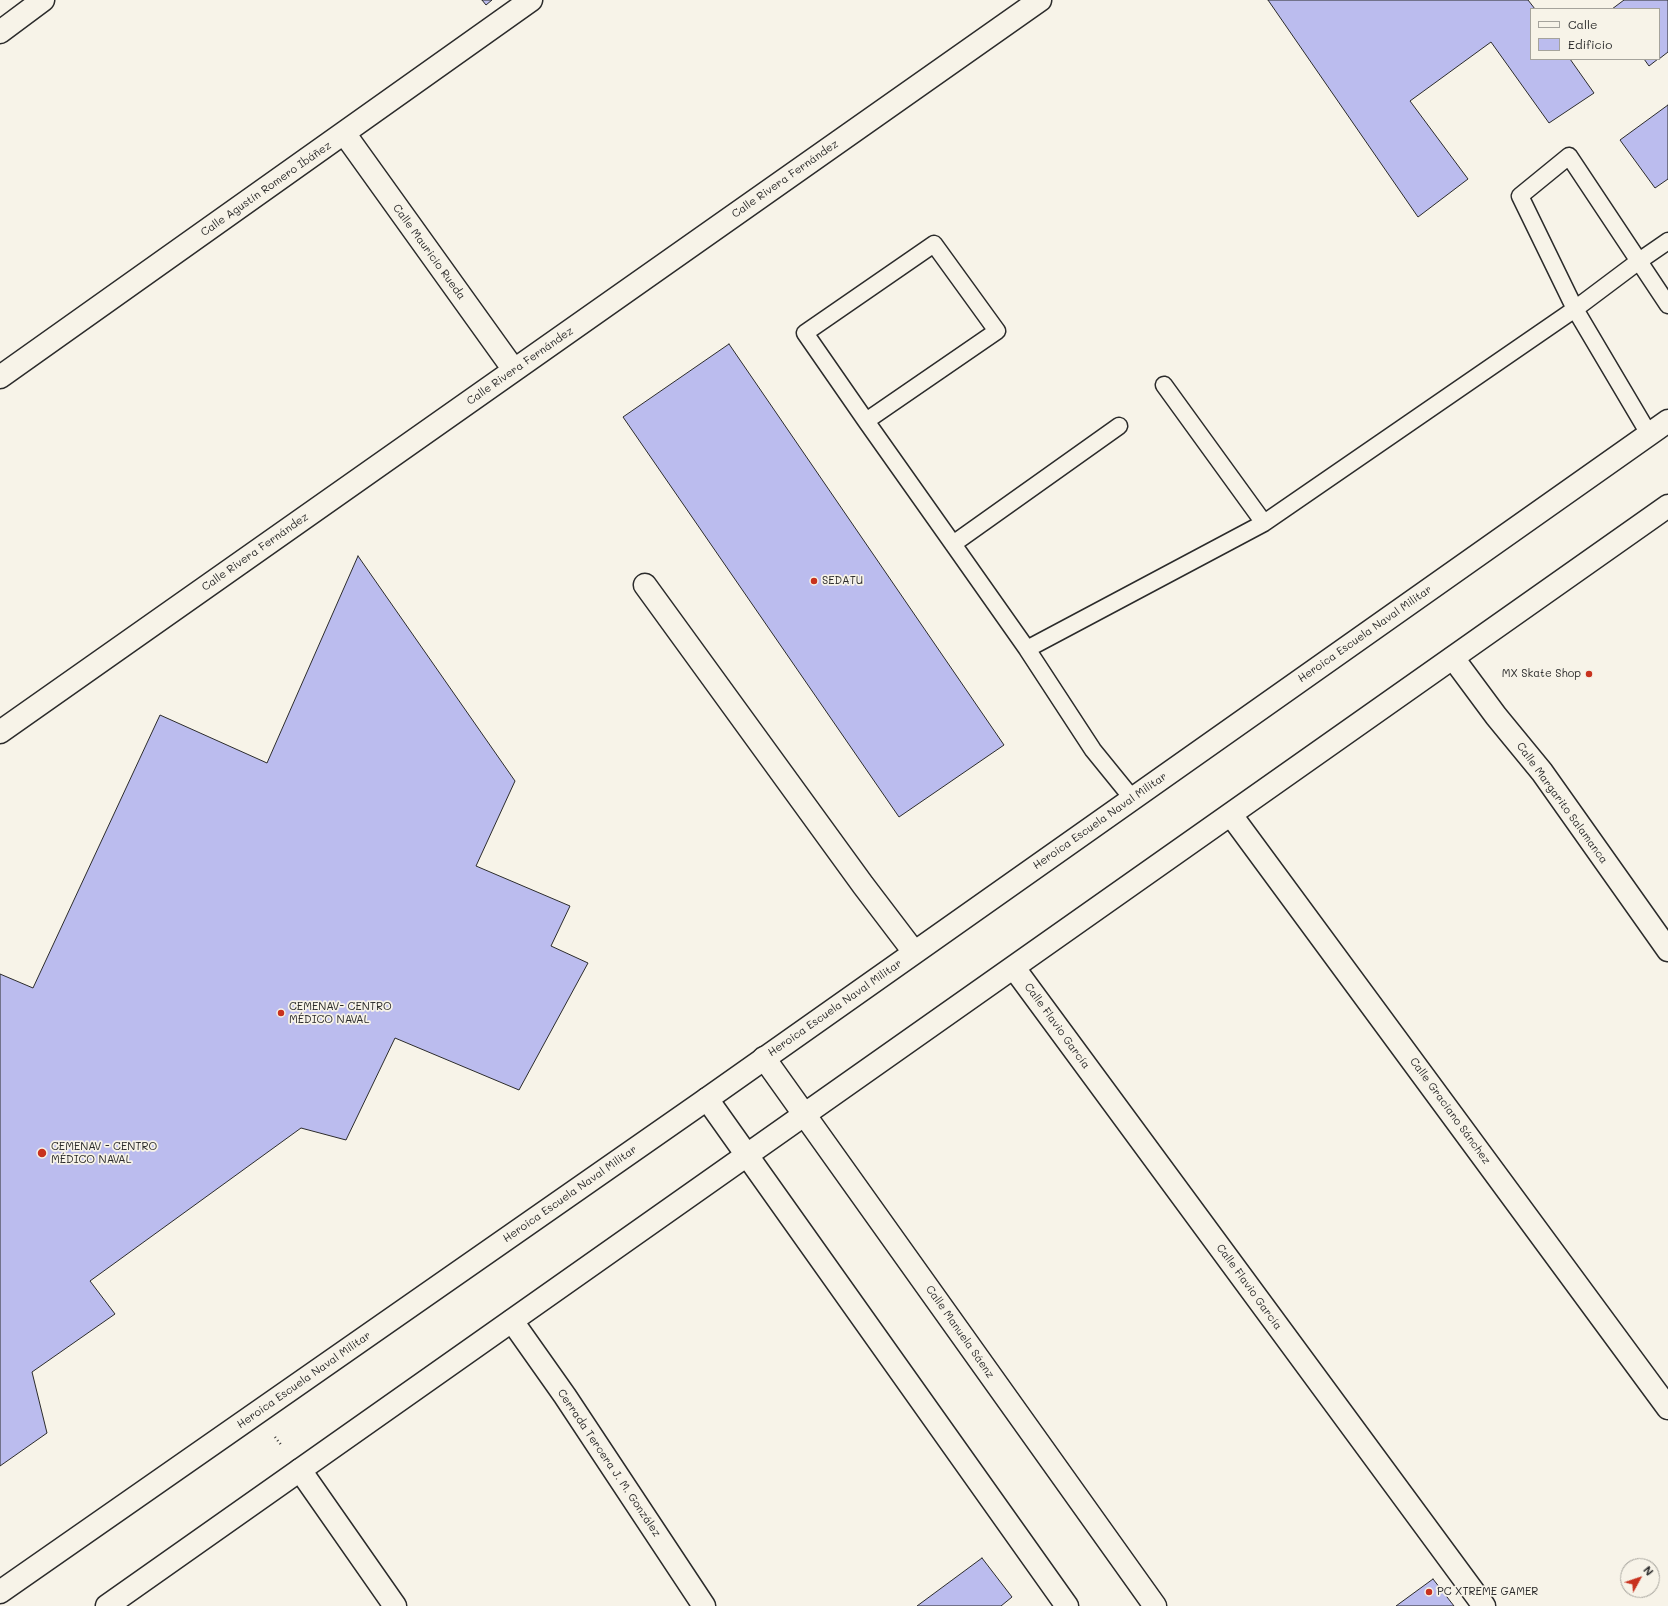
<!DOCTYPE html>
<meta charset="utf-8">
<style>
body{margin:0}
#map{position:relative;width:1668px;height:1606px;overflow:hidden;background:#f7f3e8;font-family:Mali,sans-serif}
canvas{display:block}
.legend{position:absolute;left:1530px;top:8px;width:130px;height:52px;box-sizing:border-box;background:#f7f3e8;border:1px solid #a5a39c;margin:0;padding:5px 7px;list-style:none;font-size:12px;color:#2b2b2b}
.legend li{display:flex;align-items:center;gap:8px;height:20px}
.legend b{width:20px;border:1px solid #a5a39c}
.north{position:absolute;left:1620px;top:1558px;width:40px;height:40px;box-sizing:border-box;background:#f7f3e8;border:1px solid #a5a39c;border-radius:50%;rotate:50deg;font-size:11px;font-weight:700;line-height:16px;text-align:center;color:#2b2b2b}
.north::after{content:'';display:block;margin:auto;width:14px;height:18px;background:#c8321e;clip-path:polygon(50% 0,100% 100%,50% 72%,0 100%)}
</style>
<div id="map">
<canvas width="1668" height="1606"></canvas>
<ul class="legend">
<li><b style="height:5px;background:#f7f3e8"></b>Calle</li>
<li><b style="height:11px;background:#bbbcee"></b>Edificio</li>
</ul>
<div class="north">N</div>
</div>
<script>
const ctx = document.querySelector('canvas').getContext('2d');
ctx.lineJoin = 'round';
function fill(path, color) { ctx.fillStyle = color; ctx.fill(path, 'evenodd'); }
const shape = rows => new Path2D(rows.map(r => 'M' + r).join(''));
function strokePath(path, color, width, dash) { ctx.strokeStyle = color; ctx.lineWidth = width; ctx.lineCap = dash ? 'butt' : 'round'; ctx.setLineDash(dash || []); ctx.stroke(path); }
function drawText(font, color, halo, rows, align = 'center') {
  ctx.font = font + ' Mali,sans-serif'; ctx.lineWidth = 3.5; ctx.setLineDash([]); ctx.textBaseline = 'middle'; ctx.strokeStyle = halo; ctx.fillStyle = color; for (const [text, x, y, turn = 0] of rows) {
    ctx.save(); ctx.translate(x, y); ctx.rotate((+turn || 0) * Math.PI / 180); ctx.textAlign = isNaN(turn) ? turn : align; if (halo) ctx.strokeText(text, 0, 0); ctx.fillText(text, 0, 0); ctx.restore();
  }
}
const building = shape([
 [482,0,492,0,486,5,482,0],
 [1268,0,1528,0,1535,9,1531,9,1531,59,1570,59,1594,93,1549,123,1491,42,1410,101,1468,179,1418,217,1268,0],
 [1624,0,1668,0,1668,52,1659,59,1659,9,1612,9,1624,0],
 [1644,59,1658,59,1649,66,1644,59],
 [1668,105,1668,179,1655,188,1620,140,1668,105],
 [729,344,1004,745,899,817,623,417,729,344],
 [358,556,515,781,476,866,570,906,551,946,588,963,519,1090,395,1038,346,1140,301,1128,90,1281,115,1314,32,1372,47,1433,0,1466,0,974,33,988,160,715,267,763,358,556],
 [982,1558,1012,1597,1001,1606,917,1606,982,1558],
 [1433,1579,1454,1606,1396,1606,1433,1579]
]);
const path = shape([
 [275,1437,282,1446]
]);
const service = shape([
 [1164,385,1264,523,1575,309,1639,261,1668,241],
 [866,421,997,331,934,244,805,333,866,421,953,544,1027,649,1093,750,1132,798],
 [1649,434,1575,309,1520,196,1569,156,1668,305],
 [953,544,1119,426],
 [1027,649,1264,523]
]);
const minor = shape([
 [0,32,43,0],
 [344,133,514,370],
 [0,377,531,0],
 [645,585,863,885,914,952],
 [1453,658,1496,716,1542,772,1668,950],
 [0,732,1040,0],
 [1231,815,1668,1408],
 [1014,968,1484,1606],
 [512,1321,565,1396,704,1606],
 [300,1470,395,1606]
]);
const tertiary = shape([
 [764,1058,1155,1606],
 [707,1099,1067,1606]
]);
const primary = shape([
 [0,1592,707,1099,1668,421],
 [107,1606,1668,506]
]);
const markers = [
 [814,581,4,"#c8321e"],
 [1589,674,4,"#c8321e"],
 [281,1013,4,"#c8321e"],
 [42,1153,5,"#c8321e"],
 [1429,1592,4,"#c8321e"]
];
const streetNames = [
 ["Calle Rivera Fernández",785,179,-35],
 ["Calle Agustín Romero Ibáñez",266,189,-35],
 ["Calle Mauricio Rueda",429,252,54],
 ["Calle Rivera Fernández",520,366,-35],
 ["Calle Rivera Fernández",255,552,-35],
 ["Heroica Escuela Naval Militar",1365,634,-35],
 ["Calle Margarito Salamanca",1562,803,54],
 ["Heroica Escuela Naval Militar",1100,821,-35],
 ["Heroica Escuela Naval Militar",835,1008,-35],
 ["Calle Flavio García",1057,1026,54],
 ["Calle Graciano Sánchez",1450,1111,54],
 ["Heroica Escuela Naval Militar",570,1194,-35],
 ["Calle Flavio García",1249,1287,54],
 ["Calle Manuela Sáenz",960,1332,55],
 ["Heroica Escuela Naval Militar",304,1380,-35],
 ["Cerrada Tercera J. M. González",609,1463,56]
];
const poiNames = [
 ["SEDATU",822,581],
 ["MX Skate Shop",1581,674,"right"],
 ["CEMENAV- CENTRO",289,1007],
 ["MÉDICO NAVAL",289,1020],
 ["CEMENAV - CENTRO",51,1147],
 ["MÉDICO NAVAL",51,1160],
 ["PC XTREME GAMER",1437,1592]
];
fill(building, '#bbbcee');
strokePath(building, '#2b2b2b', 1);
strokePath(service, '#2b2b2b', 19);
strokePath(minor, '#2b2b2b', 25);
strokePath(tertiary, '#2b2b2b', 25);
strokePath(primary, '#2b2b2b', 25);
strokePath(path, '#2b2b2b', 2.5, [1, 3]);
strokePath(service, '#f7f3e8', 16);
strokePath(minor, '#f7f3e8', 22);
strokePath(tertiary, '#f7f3e8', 22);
strokePath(primary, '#f7f3e8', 22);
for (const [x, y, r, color] of markers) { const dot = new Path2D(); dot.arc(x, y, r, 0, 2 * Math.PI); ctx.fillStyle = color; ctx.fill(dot); strokePath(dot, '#f7f3e8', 1.5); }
drawText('11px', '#2b2b2b', '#f7f3e8', streetNames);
drawText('11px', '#2b2b2b', '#f7f3e8', poiNames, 'left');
</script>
